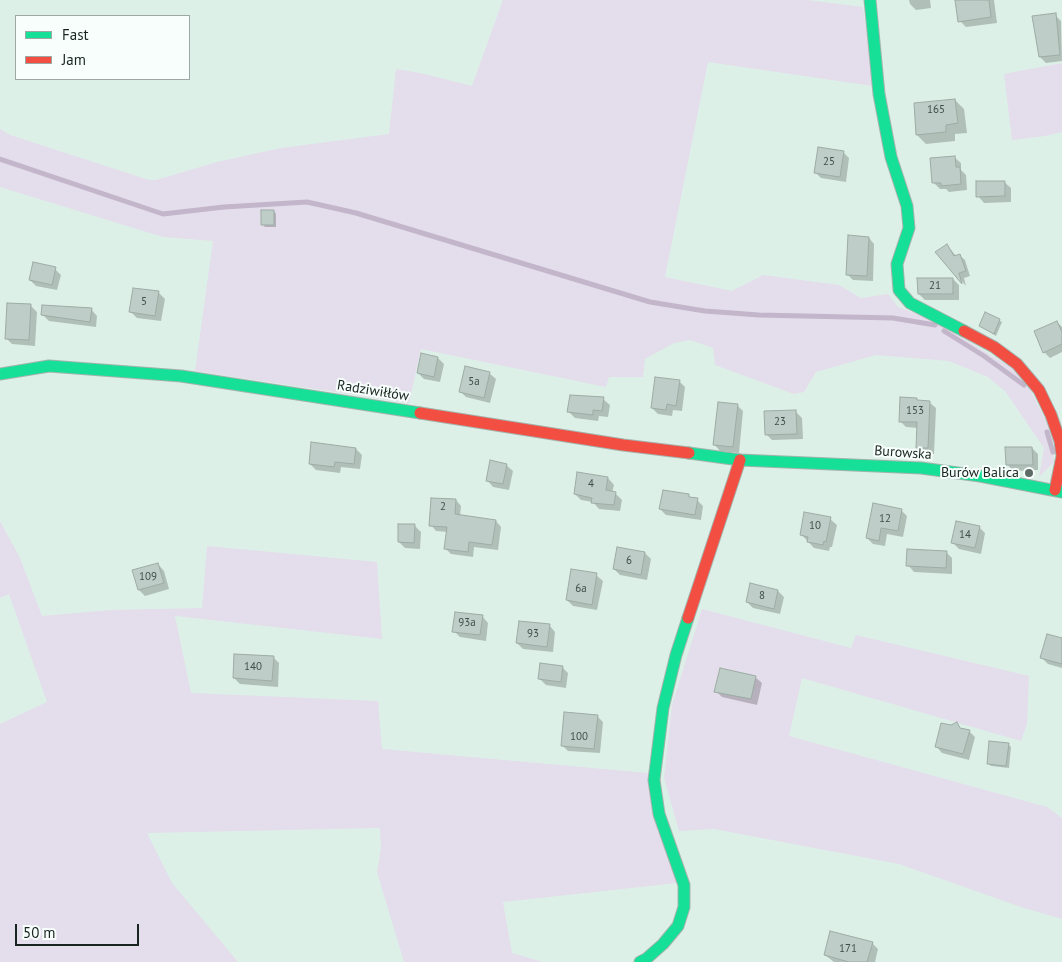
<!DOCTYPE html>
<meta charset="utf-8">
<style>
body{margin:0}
#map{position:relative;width:1062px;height:962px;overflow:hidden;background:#ddf0e8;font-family:"PT Sans",sans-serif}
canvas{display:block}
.legend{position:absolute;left:15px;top:15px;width:175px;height:65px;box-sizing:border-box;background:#f7fefb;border:1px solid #9da7a3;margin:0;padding:6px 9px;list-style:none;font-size:15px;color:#17241f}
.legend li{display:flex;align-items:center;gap:10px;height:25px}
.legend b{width:25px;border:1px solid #9da7a3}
.scale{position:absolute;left:15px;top:924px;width:124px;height:22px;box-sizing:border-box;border:2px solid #17241f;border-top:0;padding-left:6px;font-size:15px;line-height:18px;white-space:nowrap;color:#17241f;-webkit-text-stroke:4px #f7fefb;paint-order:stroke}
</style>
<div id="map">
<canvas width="1062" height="962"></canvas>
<ul class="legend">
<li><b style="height:6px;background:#16e098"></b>Fast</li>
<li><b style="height:6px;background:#f24e42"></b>Jam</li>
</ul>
<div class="scale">50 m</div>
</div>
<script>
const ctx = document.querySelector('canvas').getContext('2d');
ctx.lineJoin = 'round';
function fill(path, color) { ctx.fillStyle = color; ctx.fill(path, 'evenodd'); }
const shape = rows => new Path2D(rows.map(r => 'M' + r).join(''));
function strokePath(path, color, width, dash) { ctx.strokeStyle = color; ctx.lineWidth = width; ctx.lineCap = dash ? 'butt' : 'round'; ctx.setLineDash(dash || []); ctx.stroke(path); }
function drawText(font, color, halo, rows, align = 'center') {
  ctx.font = font + ' "PT Sans",sans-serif'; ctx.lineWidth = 4; ctx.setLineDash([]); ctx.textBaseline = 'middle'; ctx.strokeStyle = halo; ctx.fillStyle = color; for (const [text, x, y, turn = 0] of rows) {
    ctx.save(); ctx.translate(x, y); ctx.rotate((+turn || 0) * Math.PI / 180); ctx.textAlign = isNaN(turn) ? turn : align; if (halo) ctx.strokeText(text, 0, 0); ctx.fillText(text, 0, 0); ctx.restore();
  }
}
const green = shape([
 [503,0,807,0,863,7,873,86,708,62,665,277,732,291,763,275,839,285,861,298,888,294,898,307,931,319,1022,374,1052,433,1054,462,1039,477,1044,448,1005,391,988,377,949,361,876,355,816,372,804,392,794,394,715,365,713,348,690,340,674,343,645,359,643,377,609,377,606,387,421,349,409,403,195,371,213,241,163,237,0,187,0,129,10,135,149,180,156,180,217,162,281,148,389,134,396,69,420,73,472,86],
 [1062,63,1062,132,1045,136,1012,140,1004,74],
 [0,521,20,558,42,616,111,610,202,608,207,546,377,562,382,639,175,616,191,693,378,701,382,749,648,773,677,883,503,902,512,953,543,962,404,962,377,872,381,848,380,828,147,833,172,883,238,962,0,962,0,724,47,702,9,594,0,598],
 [702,609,851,648,856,635,1029,676,1027,724,1021,741,802,678,789,736,1047,807,1062,818,1062,919,1021,907,899,864,714,829,679,831,664,778,672,705]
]);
const shadow = shape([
 [909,0,930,0,931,8,916,10,910,4],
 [957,0,994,0,997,23,966,27,960,21],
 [1055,15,1061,21,1062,61,1046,63,1040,57],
 [955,100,964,109,967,133,955,134,955,141,926,144,917,135],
 [843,152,849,158,846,182,821,178,815,172],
 [954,157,961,163,961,170,966,175,967,190,949,192,946,189,940,189,934,183],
 [1004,182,1011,188,1011,202,984,203,978,196],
 [274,211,276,214,276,227,265,227,262,224],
 [869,238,874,244,873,281,853,280,847,274],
 [947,245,956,256,959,255,965,260,970,276,964,278,966,286,937,253],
 [55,269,61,275,57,290,36,286,30,280],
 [953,279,959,285,959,300,925,300,919,294],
 [158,292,165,299,161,321,137,318,131,312],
 [31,306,37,312,35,346,12,344,6,338],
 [91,309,97,316,96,327,49,321,43,315],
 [999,320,1002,322,996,336,980,326],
 [1057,322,1062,327,1062,352,1050,358,1044,352],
 [438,358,444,364,440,382,424,379,418,373],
 [489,373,496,379,490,403,466,397,460,391],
 [679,381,685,387,682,411,673,410,672,416,658,414,652,408],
 [603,399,610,405,608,417,599,416,598,421,575,418,569,412],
 [916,399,919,402,929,402,936,408,934,454,924,453,917,447,918,428,906,427,900,421],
 [737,405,743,411,739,453,720,451,714,444],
 [796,412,802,418,803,439,772,440,766,434],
 [1032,448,1038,454,1038,470,1013,471,1007,464],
 [356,449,362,455,360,469,341,467,340,473,316,470,310,464],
 [506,465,513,471,509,490,493,487,487,480],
 [608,478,614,485,612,493,615,493,622,500,620,511,599,509,593,502,581,500,575,494],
 [689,496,692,499,697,500,703,506,701,520,666,515,660,509],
 [456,500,461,506,460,516,496,521,501,527,498,550,474,547,473,557,451,554,445,548,448,532,436,531,431,525],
 [901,510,907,516,903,537,887,534,885,546,873,544,867,538],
 [830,519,837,525,832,547,830,547,829,551,814,548,801,534],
 [415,526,421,532,420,549,405,548,399,542],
 [979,527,985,533,981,554,959,549,953,543],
 [618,548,645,553,651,559,647,580,620,575,614,569],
 [946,552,952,558,952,574,914,572,908,565],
 [158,564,164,571,169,589,145,596,139,590,134,571],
 [596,575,603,581,597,610,573,606,567,600],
 [778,591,784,597,780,614,753,608,747,602],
 [482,616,488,623,486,641,460,637,454,631],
 [549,625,555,632,553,652,523,649,517,643],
 [1062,640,1062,668,1048,664,1042,658],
 [273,657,279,663,278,687,240,684,234,678],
 [562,667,568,673,566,688,546,685,539,678],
 [755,677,762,683,757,705,722,697,716,691],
 [597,716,603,722,600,753,568,751,562,745],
 [956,724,962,730,969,731,975,737,969,760,942,753,936,746,951,726],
 [1008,744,1011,747,1009,768,991,766,988,763],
 [872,943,878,949,875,962,834,962,825,955]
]);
const stream = shape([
 [0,159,163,214,224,207,307,202,356,213,650,302,705,311,759,315,893,318,935,325],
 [944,331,984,356,1024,385],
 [1047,432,1053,452]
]);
const building = shape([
 [955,0,989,0,991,17,958,22,955,0],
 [1056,13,1060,55,1039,57,1032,16,1056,13],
 [955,99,958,123,946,125,946,132,916,135,914,103,955,99],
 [818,147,844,151,840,177,814,173,818,147],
 [955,156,956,167,960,167,961,184,941,186,941,183,932,183,930,158,955,156],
 [976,181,1005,181,1005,196,976,197,976,181],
 [261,210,274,210,274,225,261,225,261,210],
 [848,235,869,237,867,276,846,275,848,235],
 [947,244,954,256,960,254,966,271,959,273,962,284,935,252,947,244],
 [33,262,56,267,52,285,29,280,33,262],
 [917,278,953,278,953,294,918,294,917,278],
 [133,288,159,291,155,316,129,312,133,288],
 [7,303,31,304,29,340,5,339,7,303],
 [42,305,92,308,90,322,41,315,42,305],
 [985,312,1000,319,994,334,979,326,985,312],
 [1057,321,1062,332,1062,344,1043,353,1034,331,1057,321],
 [421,353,438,357,434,377,417,373,421,353],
 [465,366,490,372,484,398,459,392,465,366],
 [655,377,680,380,676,406,667,404,666,410,651,408,655,377],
 [570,395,604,397,602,411,593,410,593,415,567,412,570,395],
 [900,397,917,398,917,400,930,401,928,448,916,448,917,422,899,422,900,397],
 [718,402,738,404,733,447,713,445,718,402],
 [796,410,797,434,765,435,764,411,796,410],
 [311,442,356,448,354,464,335,462,334,467,309,464,311,442],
 [1005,447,1032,447,1033,465,1006,465,1005,447],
 [490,460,507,464,503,484,486,481,490,460],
 [577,472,608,477,606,490,616,492,614,505,591,503,592,498,574,494,577,472],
 [663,490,689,494,689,497,698,498,695,515,659,509,663,490],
 [431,498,456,499,455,514,496,520,492,545,469,542,468,552,444,549,447,527,429,526,431,498],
 [873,503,902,509,898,531,881,528,879,541,866,538,873,503],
 [804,512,831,517,826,542,824,541,823,545,807,542,808,537,800,535,804,512],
 [956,521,980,526,975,548,951,543,956,521],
 [398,524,415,524,414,543,398,542,398,524],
 [617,547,645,552,641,575,613,569,617,547],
 [907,549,947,551,946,568,906,566,907,549],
 [158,563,164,583,138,590,132,570,158,563],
 [571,569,597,573,592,605,566,600,571,569],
 [750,583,778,590,774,609,746,602,750,583],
 [455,612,483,615,480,635,452,632,455,612],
 [519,621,550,624,547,647,516,643,519,621],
 [1047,634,1062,638,1062,664,1040,658,1047,634],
 [234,654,274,656,272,681,233,678,234,654],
 [540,663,563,666,561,682,538,679,540,663],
 [720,668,756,676,751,699,714,692,720,668],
 [564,712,598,715,594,749,561,746,564,712],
 [957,722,960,728,970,730,963,754,935,747,941,723,951,725,957,722],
 [989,741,1009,743,1006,766,987,764,989,741],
 [830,931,873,942,867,962,849,962,824,955,830,931]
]);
const fast = shape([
 [870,0,879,94,891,157,907,206,909,228,897,264,899,290,910,303,964,331],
 [0,374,49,366,181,376,420,413],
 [689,453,740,460,921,468,980,476,1062,492],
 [640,962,646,959,663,944,678,926,684,907,684,885,659,814,654,780,663,708,676,655,688,618]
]);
const jam = shape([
 [964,331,994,347,1017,364,1039,390,1051,415,1060,441,1062,456,1055,490],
 [420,413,623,445,689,453],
 [688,618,740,460]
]);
const markers = [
 [1029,473,5,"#5c6b65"]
];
const numberNames = [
 ["165",936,110],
 ["25",829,162],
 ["21",935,286],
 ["5",144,302],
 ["5a",474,382],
 ["153",915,411],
 ["23",780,422],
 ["4",591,484],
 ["2",443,507],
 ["12",885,519],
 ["10",815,526],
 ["14",965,535],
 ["6",629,561],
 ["109",148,577],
 ["6a",581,589],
 ["8",762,596],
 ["93a",467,623],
 ["93",533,634],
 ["140",253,667],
 ["100",579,737],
 ["171",848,949]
];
const streetNames = [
 ["Radziwiłłów",373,391,9],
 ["Burowska",903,453,4]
];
const poiNames = [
 ["Burów Balica",1019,473]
];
fill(green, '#e4ddeb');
fill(shadow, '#0003');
strokePath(stream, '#c3b6ca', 5);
fill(building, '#becdc7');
strokePath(building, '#9daba5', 1);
strokePath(fast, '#a4b3ad', 13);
strokePath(jam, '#a4b3ad', 13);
strokePath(fast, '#16e098', 11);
strokePath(jam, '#f24e42', 11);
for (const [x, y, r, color] of markers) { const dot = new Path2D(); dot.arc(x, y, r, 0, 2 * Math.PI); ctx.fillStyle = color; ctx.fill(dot); strokePath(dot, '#f7fefb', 2); }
drawText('11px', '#414e49', null, numberNames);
drawText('14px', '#17241f', '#f7fefb', streetNames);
drawText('14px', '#17241f', '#f7fefb', poiNames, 'right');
</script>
